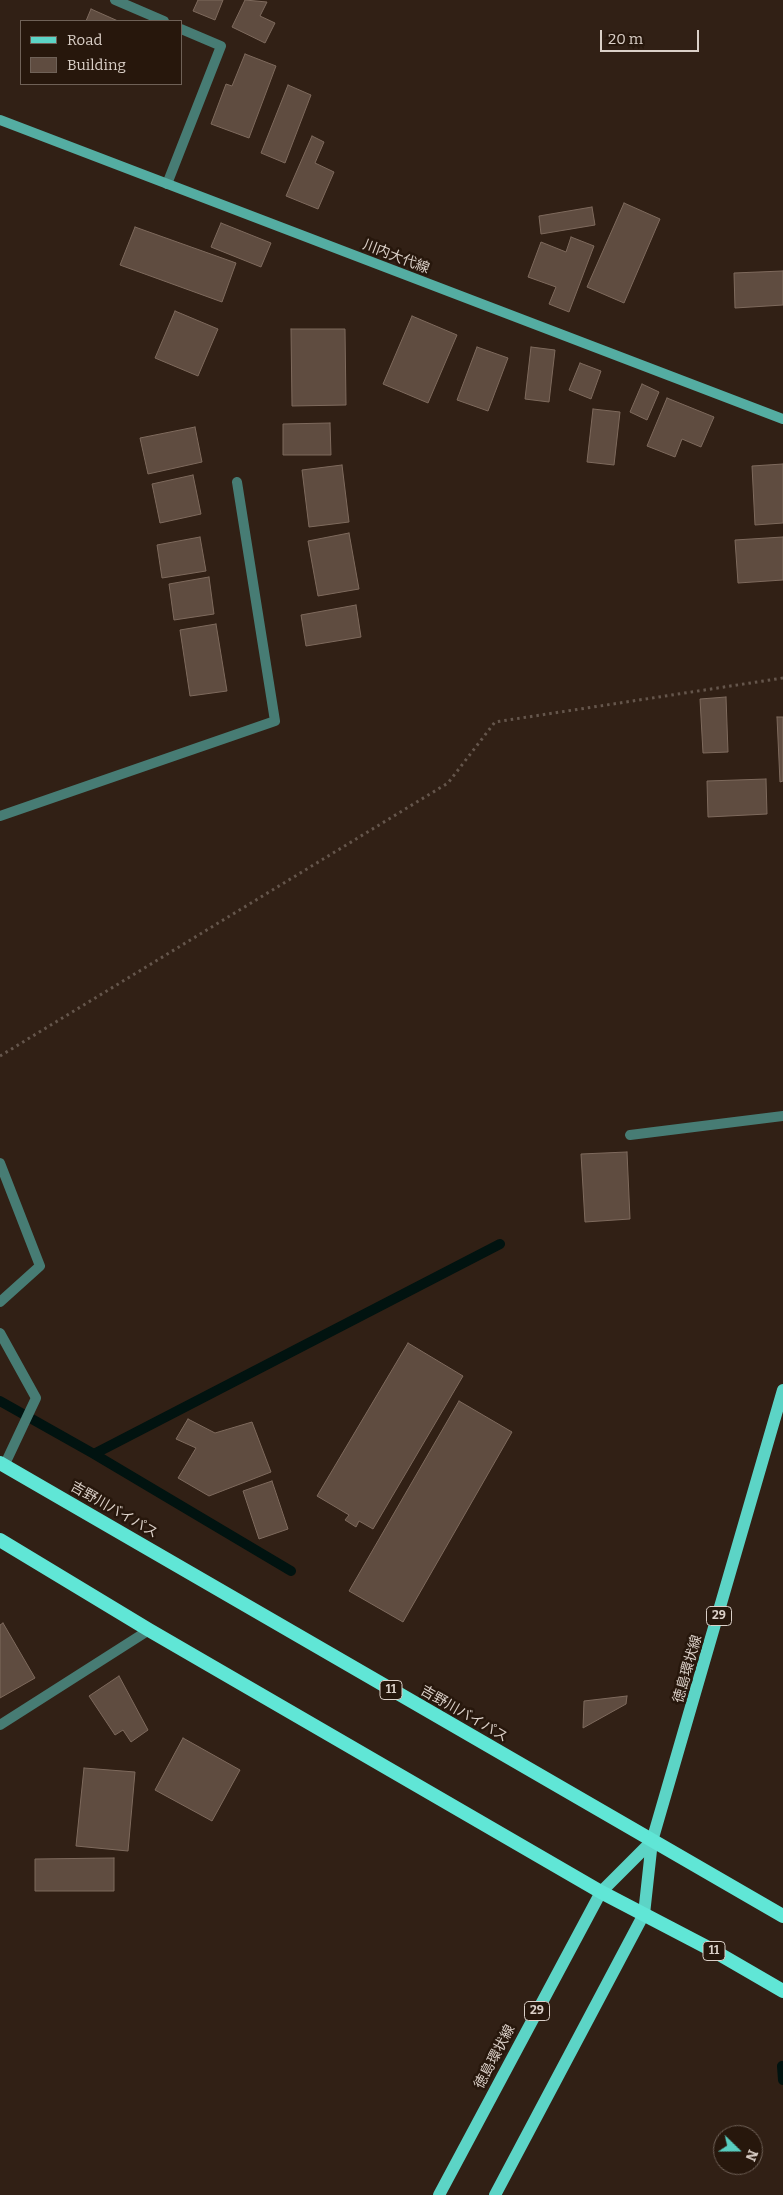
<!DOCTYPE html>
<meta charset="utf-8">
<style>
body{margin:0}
#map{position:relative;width:783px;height:2195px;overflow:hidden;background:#312015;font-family:Bitter,serif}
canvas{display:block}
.legend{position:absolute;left:20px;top:20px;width:162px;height:65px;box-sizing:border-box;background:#27170c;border:1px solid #6f6157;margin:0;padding:6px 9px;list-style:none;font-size:15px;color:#dbd0c8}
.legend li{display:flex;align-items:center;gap:10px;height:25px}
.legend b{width:25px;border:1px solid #6f6157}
.north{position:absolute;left:713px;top:2125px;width:50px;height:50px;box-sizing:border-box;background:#27170c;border:1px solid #6f6157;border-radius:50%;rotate:112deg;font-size:14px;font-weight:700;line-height:20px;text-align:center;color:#dbd0c8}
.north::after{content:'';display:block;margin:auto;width:18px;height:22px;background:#58cec0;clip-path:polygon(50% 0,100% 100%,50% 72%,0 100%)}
.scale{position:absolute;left:600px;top:30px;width:99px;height:22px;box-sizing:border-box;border:2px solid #dbd0c8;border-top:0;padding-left:6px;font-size:15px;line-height:18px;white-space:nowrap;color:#dbd0c8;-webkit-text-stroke:4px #27170c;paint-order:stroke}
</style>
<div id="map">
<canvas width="783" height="2195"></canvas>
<ul class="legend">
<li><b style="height:6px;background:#5cd4c6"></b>Road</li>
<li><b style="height:14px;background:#5f4c40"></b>Building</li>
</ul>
<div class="north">N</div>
<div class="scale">20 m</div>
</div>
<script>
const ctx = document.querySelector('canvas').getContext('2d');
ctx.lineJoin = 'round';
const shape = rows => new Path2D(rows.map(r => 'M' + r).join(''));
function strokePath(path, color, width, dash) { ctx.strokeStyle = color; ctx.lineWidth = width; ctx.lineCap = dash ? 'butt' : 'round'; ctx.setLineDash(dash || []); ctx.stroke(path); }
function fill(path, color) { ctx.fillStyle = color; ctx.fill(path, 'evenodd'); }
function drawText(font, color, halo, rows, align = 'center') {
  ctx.font = font + ' Bitter,"Noto Sans JP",serif'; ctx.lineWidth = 5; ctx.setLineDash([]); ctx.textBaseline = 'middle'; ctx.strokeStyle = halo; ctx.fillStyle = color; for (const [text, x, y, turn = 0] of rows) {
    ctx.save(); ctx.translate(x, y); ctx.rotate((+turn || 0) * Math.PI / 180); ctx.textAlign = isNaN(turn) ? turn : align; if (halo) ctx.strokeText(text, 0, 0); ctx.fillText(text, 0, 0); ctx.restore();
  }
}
const stream = shape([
 [0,1401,94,1454,291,1571],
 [94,1454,500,1244],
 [782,2066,783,2080]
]);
const building = shape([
 [198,0,223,0,215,20,193,11,198,0],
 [245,0,267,2,260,16,275,23,265,43,232,27,245,0],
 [91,9,118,21,86,21,91,9],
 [245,54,276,66,249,138,211,124,226,84,232,86,245,54],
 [288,85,311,95,285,163,261,153,288,85],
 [312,136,324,142,315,163,334,172,318,209,286,196,312,136],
 [624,203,660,219,624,303,587,287,624,203],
 [592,207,595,225,541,234,539,216,592,207],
 [221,223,271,243,261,267,211,247,221,223],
 [135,227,236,263,222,302,120,265,135,227],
 [571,237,594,246,569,312,549,304,556,287,528,277,541,242,566,252,571,237],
 [783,271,783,305,735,308,734,273,783,271],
 [175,311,218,329,198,376,155,358,175,311],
 [412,316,457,335,428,403,383,384,412,316],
 [291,329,345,329,346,405,292,406,291,329],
 [477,347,508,358,488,411,457,400,477,347],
 [531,347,555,350,549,402,525,399,531,347],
 [580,363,601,371,591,399,569,390,580,363],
 [642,384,659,392,647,420,630,412,642,384],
 [667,398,714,417,701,447,682,439,675,457,647,446,667,398],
 [593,409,620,412,614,465,587,462,593,409],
 [330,423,331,455,283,455,283,424,330,423],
 [195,427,202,462,148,474,140,438,195,427],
 [783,464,783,523,755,525,752,466,783,464],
 [342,465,349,522,309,527,302,470,342,465],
 [193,475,201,514,160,523,152,484,193,475],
 [349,533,359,589,318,596,308,541,349,533],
 [200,537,206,571,162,578,157,545,200,537],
 [783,537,783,580,738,583,735,540,783,537],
 [209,577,214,614,174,620,169,584,209,577],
 [356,605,361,637,306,646,301,615,356,605],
 [216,624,227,691,190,696,180,630,216,624],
 [726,697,728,752,703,753,700,699,726,697],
 [777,717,783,717,783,781,780,782,777,717],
 [766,779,767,814,708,817,707,781,766,779],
 [627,1152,630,1219,585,1222,581,1154,627,1152],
 [408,1343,463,1376,373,1529,359,1521,356,1527,345,1520,349,1515,317,1496,408,1343],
 [459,1401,512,1432,403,1622,349,1591,459,1401],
 [188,1419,215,1433,252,1422,271,1472,209,1496,178,1478,196,1448,176,1439,188,1419],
 [272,1481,288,1529,259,1539,243,1491,272,1481],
 [3,1623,35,1678,0,1698,0,1625,3,1623],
 [119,1676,148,1730,131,1742,123,1730,115,1735,89,1696,119,1676],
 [627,1696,626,1704,583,1728,584,1701,627,1696],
 [183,1738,240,1770,212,1821,155,1790,183,1738],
 [84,1768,135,1772,128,1851,76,1846,84,1768],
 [114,1858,114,1891,35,1891,35,1859,114,1858]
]);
const path = shape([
 [0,1056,448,783,495,722,783,678]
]);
const minor = shape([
 [115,0,164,21],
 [167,184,221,46,181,29],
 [0,816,275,721,237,482],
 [630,1135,783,1116],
 [0,1163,40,1266,0,1302],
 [0,1333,36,1398,4,1466],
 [0,1725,149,1630]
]);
const secondary = shape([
 [0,120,783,419]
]);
const primary = shape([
 [439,2195,601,1892,652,1841],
 [495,2195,644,1914,652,1841,783,1390]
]);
const trunk = shape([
 [0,1463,783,1916],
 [0,1540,149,1630,601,1892,714,1951,783,1991]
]);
const shields = [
 [719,1616,25],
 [391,1690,22],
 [714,1951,22],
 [537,2011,25]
];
const shieldNames = [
 ["29",719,1616],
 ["11",391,1690],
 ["11",714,1951],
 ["29",537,2011]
];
const streetNames = [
 ["川内大代線",396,257,21],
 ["吉野川バイパス",114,1510,30],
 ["徳島環状線",688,1669,-74],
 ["吉野川バイパス",464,1714,30],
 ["徳島環状線",495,2057,-62]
];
strokePath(stream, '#011310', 10);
fill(building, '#5f4c40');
strokePath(building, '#7e6a5d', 1);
strokePath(path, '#65564c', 3, [2.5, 4]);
strokePath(minor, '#477c74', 10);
strokePath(secondary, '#54ada2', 10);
strokePath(primary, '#5cd4c6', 12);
strokePath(trunk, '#60e6d6', 14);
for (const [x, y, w] of shields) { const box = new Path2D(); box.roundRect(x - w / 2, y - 9.5, w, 19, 4); ctx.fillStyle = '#27170c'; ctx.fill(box); strokePath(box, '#dbd0c8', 1); }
drawText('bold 12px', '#dbd0c8', null, shieldNames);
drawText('14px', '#dbd0c8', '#27170c', streetNames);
</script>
